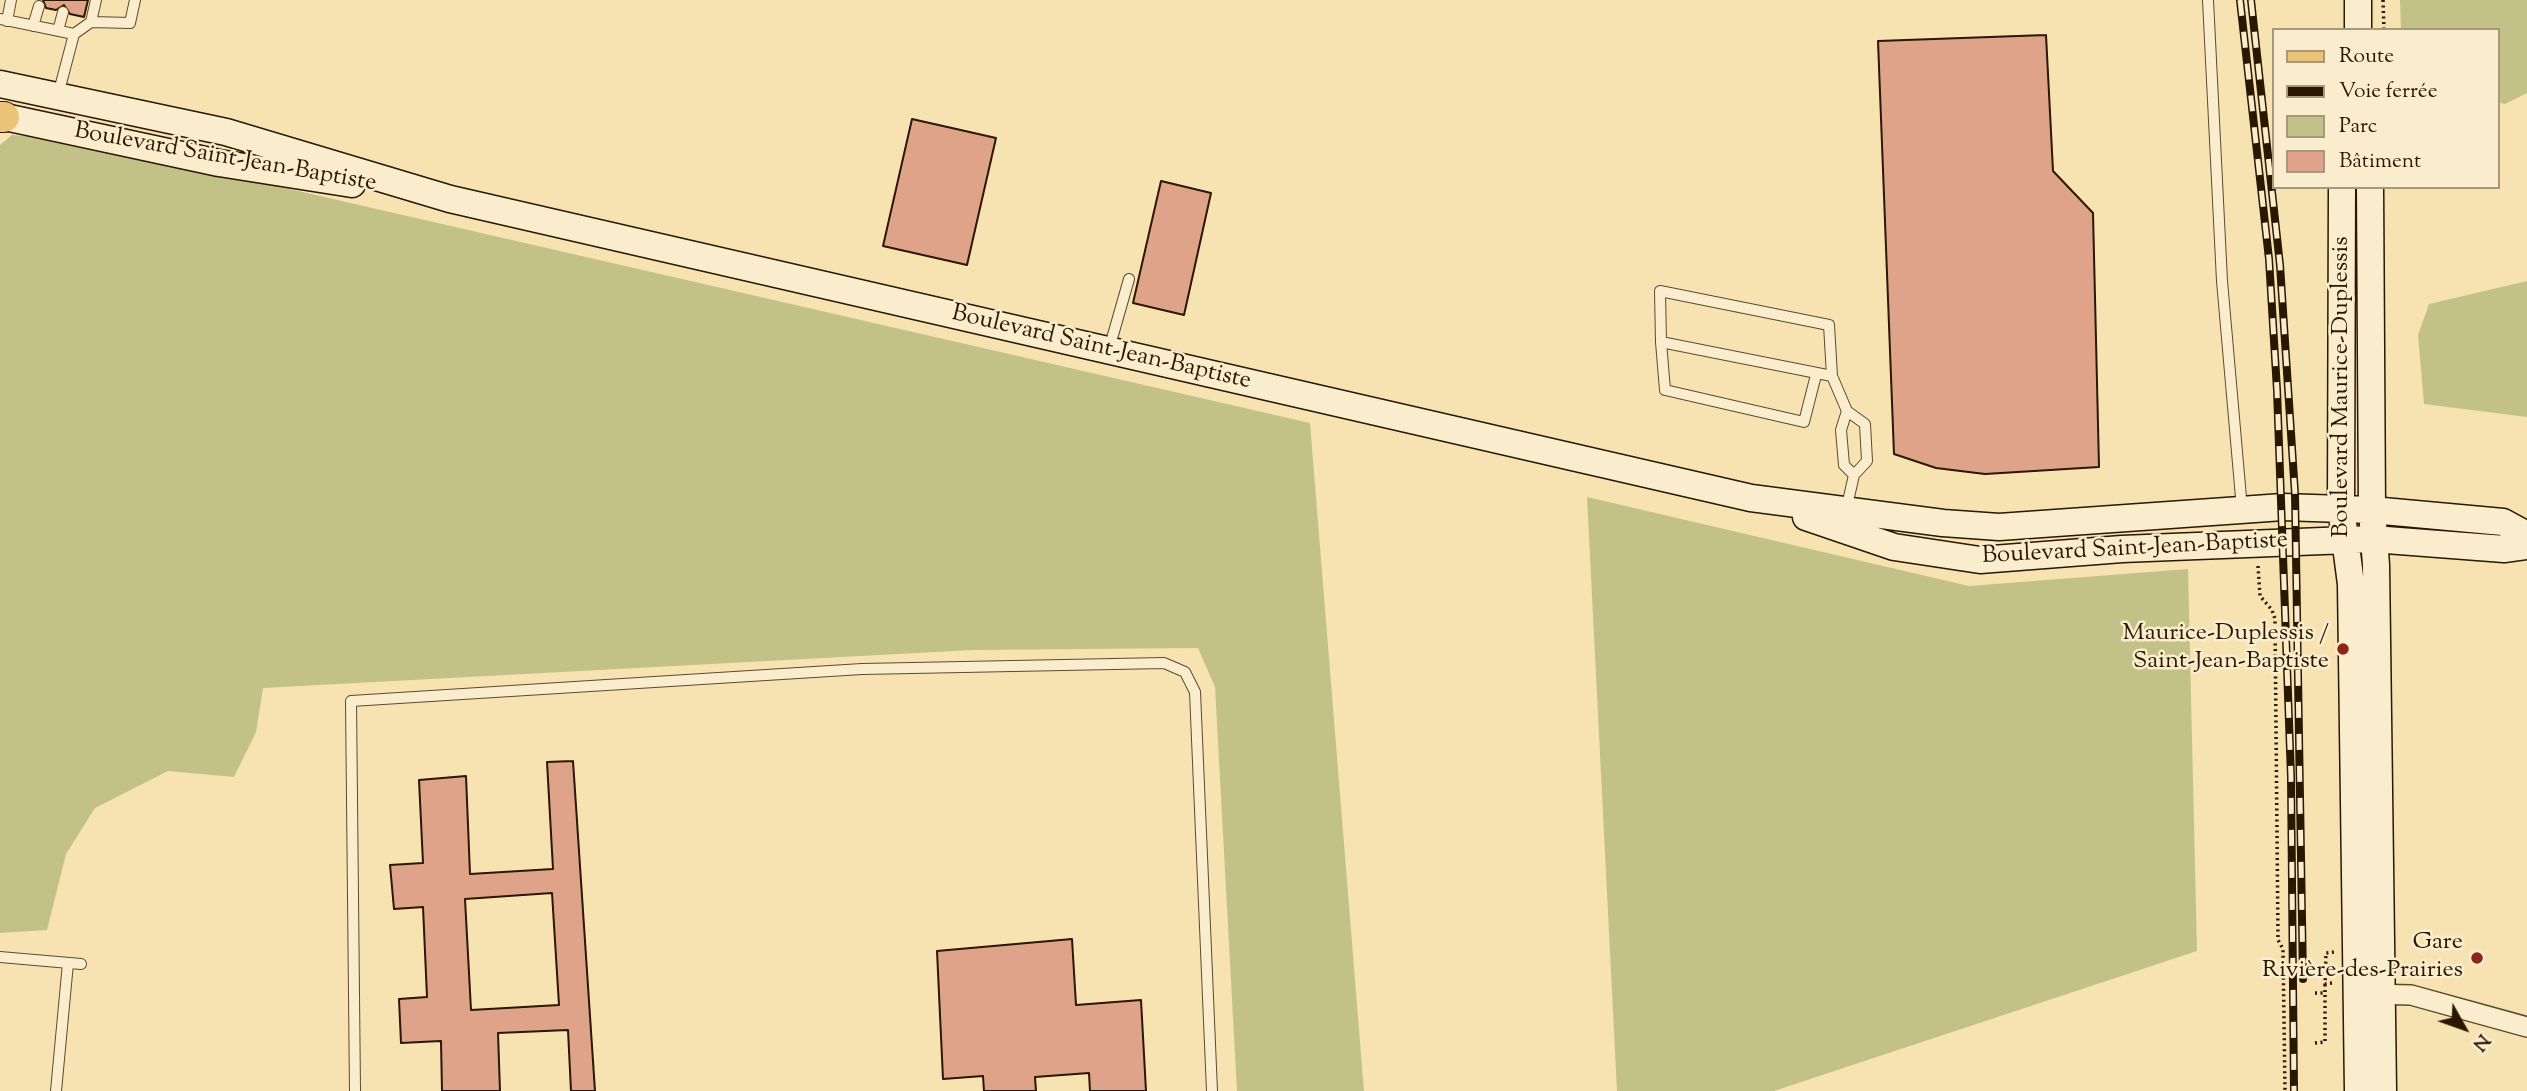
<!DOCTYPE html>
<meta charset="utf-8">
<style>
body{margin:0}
#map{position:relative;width:2527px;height:1091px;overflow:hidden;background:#f7e3b2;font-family:"Sorts Mill Goudy",serif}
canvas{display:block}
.legend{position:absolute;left:2272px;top:28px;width:228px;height:161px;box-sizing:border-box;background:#faedcd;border:2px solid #a7977b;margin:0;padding:9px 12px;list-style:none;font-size:21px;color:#2a1700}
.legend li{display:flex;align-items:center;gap:14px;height:35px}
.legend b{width:35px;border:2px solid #a7977b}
.north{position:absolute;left:2429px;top:993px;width:70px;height:70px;-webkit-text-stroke:5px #faedcd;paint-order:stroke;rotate:130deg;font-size:19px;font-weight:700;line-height:28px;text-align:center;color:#2a1700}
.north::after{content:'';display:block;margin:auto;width:24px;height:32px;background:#2a1700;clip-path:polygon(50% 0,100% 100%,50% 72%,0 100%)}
</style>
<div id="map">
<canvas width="2527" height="1091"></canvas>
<ul class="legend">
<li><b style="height:9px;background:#ecc279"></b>Route</li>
<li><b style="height:9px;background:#2a1700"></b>Voie ferrée</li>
<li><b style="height:19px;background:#c2c288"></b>Parc</li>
<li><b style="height:19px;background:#dea389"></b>Bâtiment</li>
</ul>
<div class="north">N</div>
</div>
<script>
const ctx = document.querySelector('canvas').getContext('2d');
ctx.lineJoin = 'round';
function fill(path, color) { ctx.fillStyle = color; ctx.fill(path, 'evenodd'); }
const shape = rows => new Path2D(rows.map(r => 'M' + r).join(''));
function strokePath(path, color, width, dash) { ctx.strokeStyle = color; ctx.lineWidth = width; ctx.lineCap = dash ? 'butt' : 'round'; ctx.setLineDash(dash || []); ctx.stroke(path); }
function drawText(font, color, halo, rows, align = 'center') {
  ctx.font = font + ' "Sorts Mill Goudy",serif'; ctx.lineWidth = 5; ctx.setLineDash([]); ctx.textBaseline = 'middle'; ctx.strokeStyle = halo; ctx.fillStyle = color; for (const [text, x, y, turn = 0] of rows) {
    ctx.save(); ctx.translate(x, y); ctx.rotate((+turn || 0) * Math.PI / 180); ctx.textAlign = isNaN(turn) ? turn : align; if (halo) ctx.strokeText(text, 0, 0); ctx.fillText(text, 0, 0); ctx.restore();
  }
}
const green = shape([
 [2400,0,2527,0,2527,93,2505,104,2497,102,2497,30,2401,30],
 [12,135,67,138,1310,423,1364,1091,1237,1091,1215,687,1198,648,973,650,263,688,256,732,234,777,168,771,95,808,66,854,47,930,0,933,0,145],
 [2527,281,2527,417,2424,404,2418,335,2429,304],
 [1587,497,1969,586,2188,569,2197,951,1774,1091,1617,1091]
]);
const building = shape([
 [43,0,88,0,84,17,70,14,64,5,56,10,46,8,43,0],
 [2046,35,2053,171,2093,213,2099,467,1985,474,1936,468,1894,454,1878,41,2046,35],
 [912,119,996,138,967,265,883,246,912,119],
 [1161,181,1211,193,1184,315,1133,303,1161,181],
 [573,761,595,1091,571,1091,568,1030,498,1033,500,1091,442,1091,441,1041,401,1043,399,999,427,997,423,907,394,909,390,865,423,863,419,780,466,776,470,874,553,869,547,762,573,761],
 [552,893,559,1005,471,1010,465,899,552,893],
 [1072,939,1076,1005,1141,1000,1146,1091,1090,1091,1089,1073,1035,1077,1036,1091,984,1091,983,1076,943,1079,937,951,1072,939]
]);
const path = shape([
 [2383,0,2384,30],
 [2258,566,2260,596,2272,610,2275,619,2278,940,2283,949,2285,1091],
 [2332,983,2325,984,2326,953,2335,952],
 [2315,993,2325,993,2325,984],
 [2315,1043,2325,1042,2325,993]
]);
const lane = shape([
 [2208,0,2222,281,2242,509],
 [0,19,74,34],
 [7,21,11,0],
 [91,22,130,23,135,0],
 [33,26,39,6],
 [58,31,63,12],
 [58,95,74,34,91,22,96,0],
 [1661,342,1660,291,1829,325,1832,376],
 [1109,349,1129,279],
 [1816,375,1804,422,1665,390,1661,342,1832,376,1847,411,1865,424,1867,461,1854,475,1846,510],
 [1847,411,1841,430,1844,465,1854,475],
 [0,957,81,964],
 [56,1091,68,963],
 [355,1091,351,701,862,669,1164,663,1185,672,1195,692,1212,1091]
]);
const street = shape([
 [2368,994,2411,995,2527,1027]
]);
const secondary = shape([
 [2358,30,2358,0],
 [0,84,226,132,450,199,1751,498,1943,523,1999,527,2283,507,2372,510,2503,522,2527,535],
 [0,116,219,163,352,184],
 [2342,187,2341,508,2351,584,2358,1091],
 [2370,187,2372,510,2376,565,2383,1091],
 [1806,517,1894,547,1980,560,2122,549,2373,539,2504,549,2527,546]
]);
const primary = shape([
 [0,117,4,117]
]);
const rail = shape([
 [2240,0,2269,259,2277,390,2291,777,2294,1091],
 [2251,0,2280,265,2295,494,2303,979]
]);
const markers = [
 [2343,649,7,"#8f2418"],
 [2477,958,7,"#8f2418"]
];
const streetNames = [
 ["Boulevard Saint-Jean-Baptiste",225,159,10],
 ["Boulevard Saint-Jean-Baptiste",1101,349,13],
 ["Boulevard Maurice-Duplessis",2343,387,-90],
 ["Boulevard Saint-Jean-Baptiste",2135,550,-3]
];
const poiNames = [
 ["Maurice-Duplessis /",2329,635],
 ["Saint-Jean-Baptiste",2329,663],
 ["Gare",2463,944],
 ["Rivière-des-Prairies",2463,972]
];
fill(green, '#c2c288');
fill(building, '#dea389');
strokePath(building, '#2a1700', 2);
strokePath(lane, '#5d4a2c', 12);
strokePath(street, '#5d4a2c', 22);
strokePath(secondary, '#2a1700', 29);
strokePath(primary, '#2a1700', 32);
strokePath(path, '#2a1700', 3.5, [2, 3.5]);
strokePath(lane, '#faedcd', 10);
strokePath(street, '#faedcd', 19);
strokePath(secondary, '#faedcd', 26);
strokePath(primary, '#ecc279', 30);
strokePath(rail, '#2a1700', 8);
strokePath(rail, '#faedcd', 5, [16]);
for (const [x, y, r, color] of markers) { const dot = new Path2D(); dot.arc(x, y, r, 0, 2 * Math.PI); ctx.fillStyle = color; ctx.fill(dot); strokePath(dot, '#faedcd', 2.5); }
drawText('24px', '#2a1700', '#faedcd', streetNames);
drawText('24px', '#2a1700', '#faedcd', poiNames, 'right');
</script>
